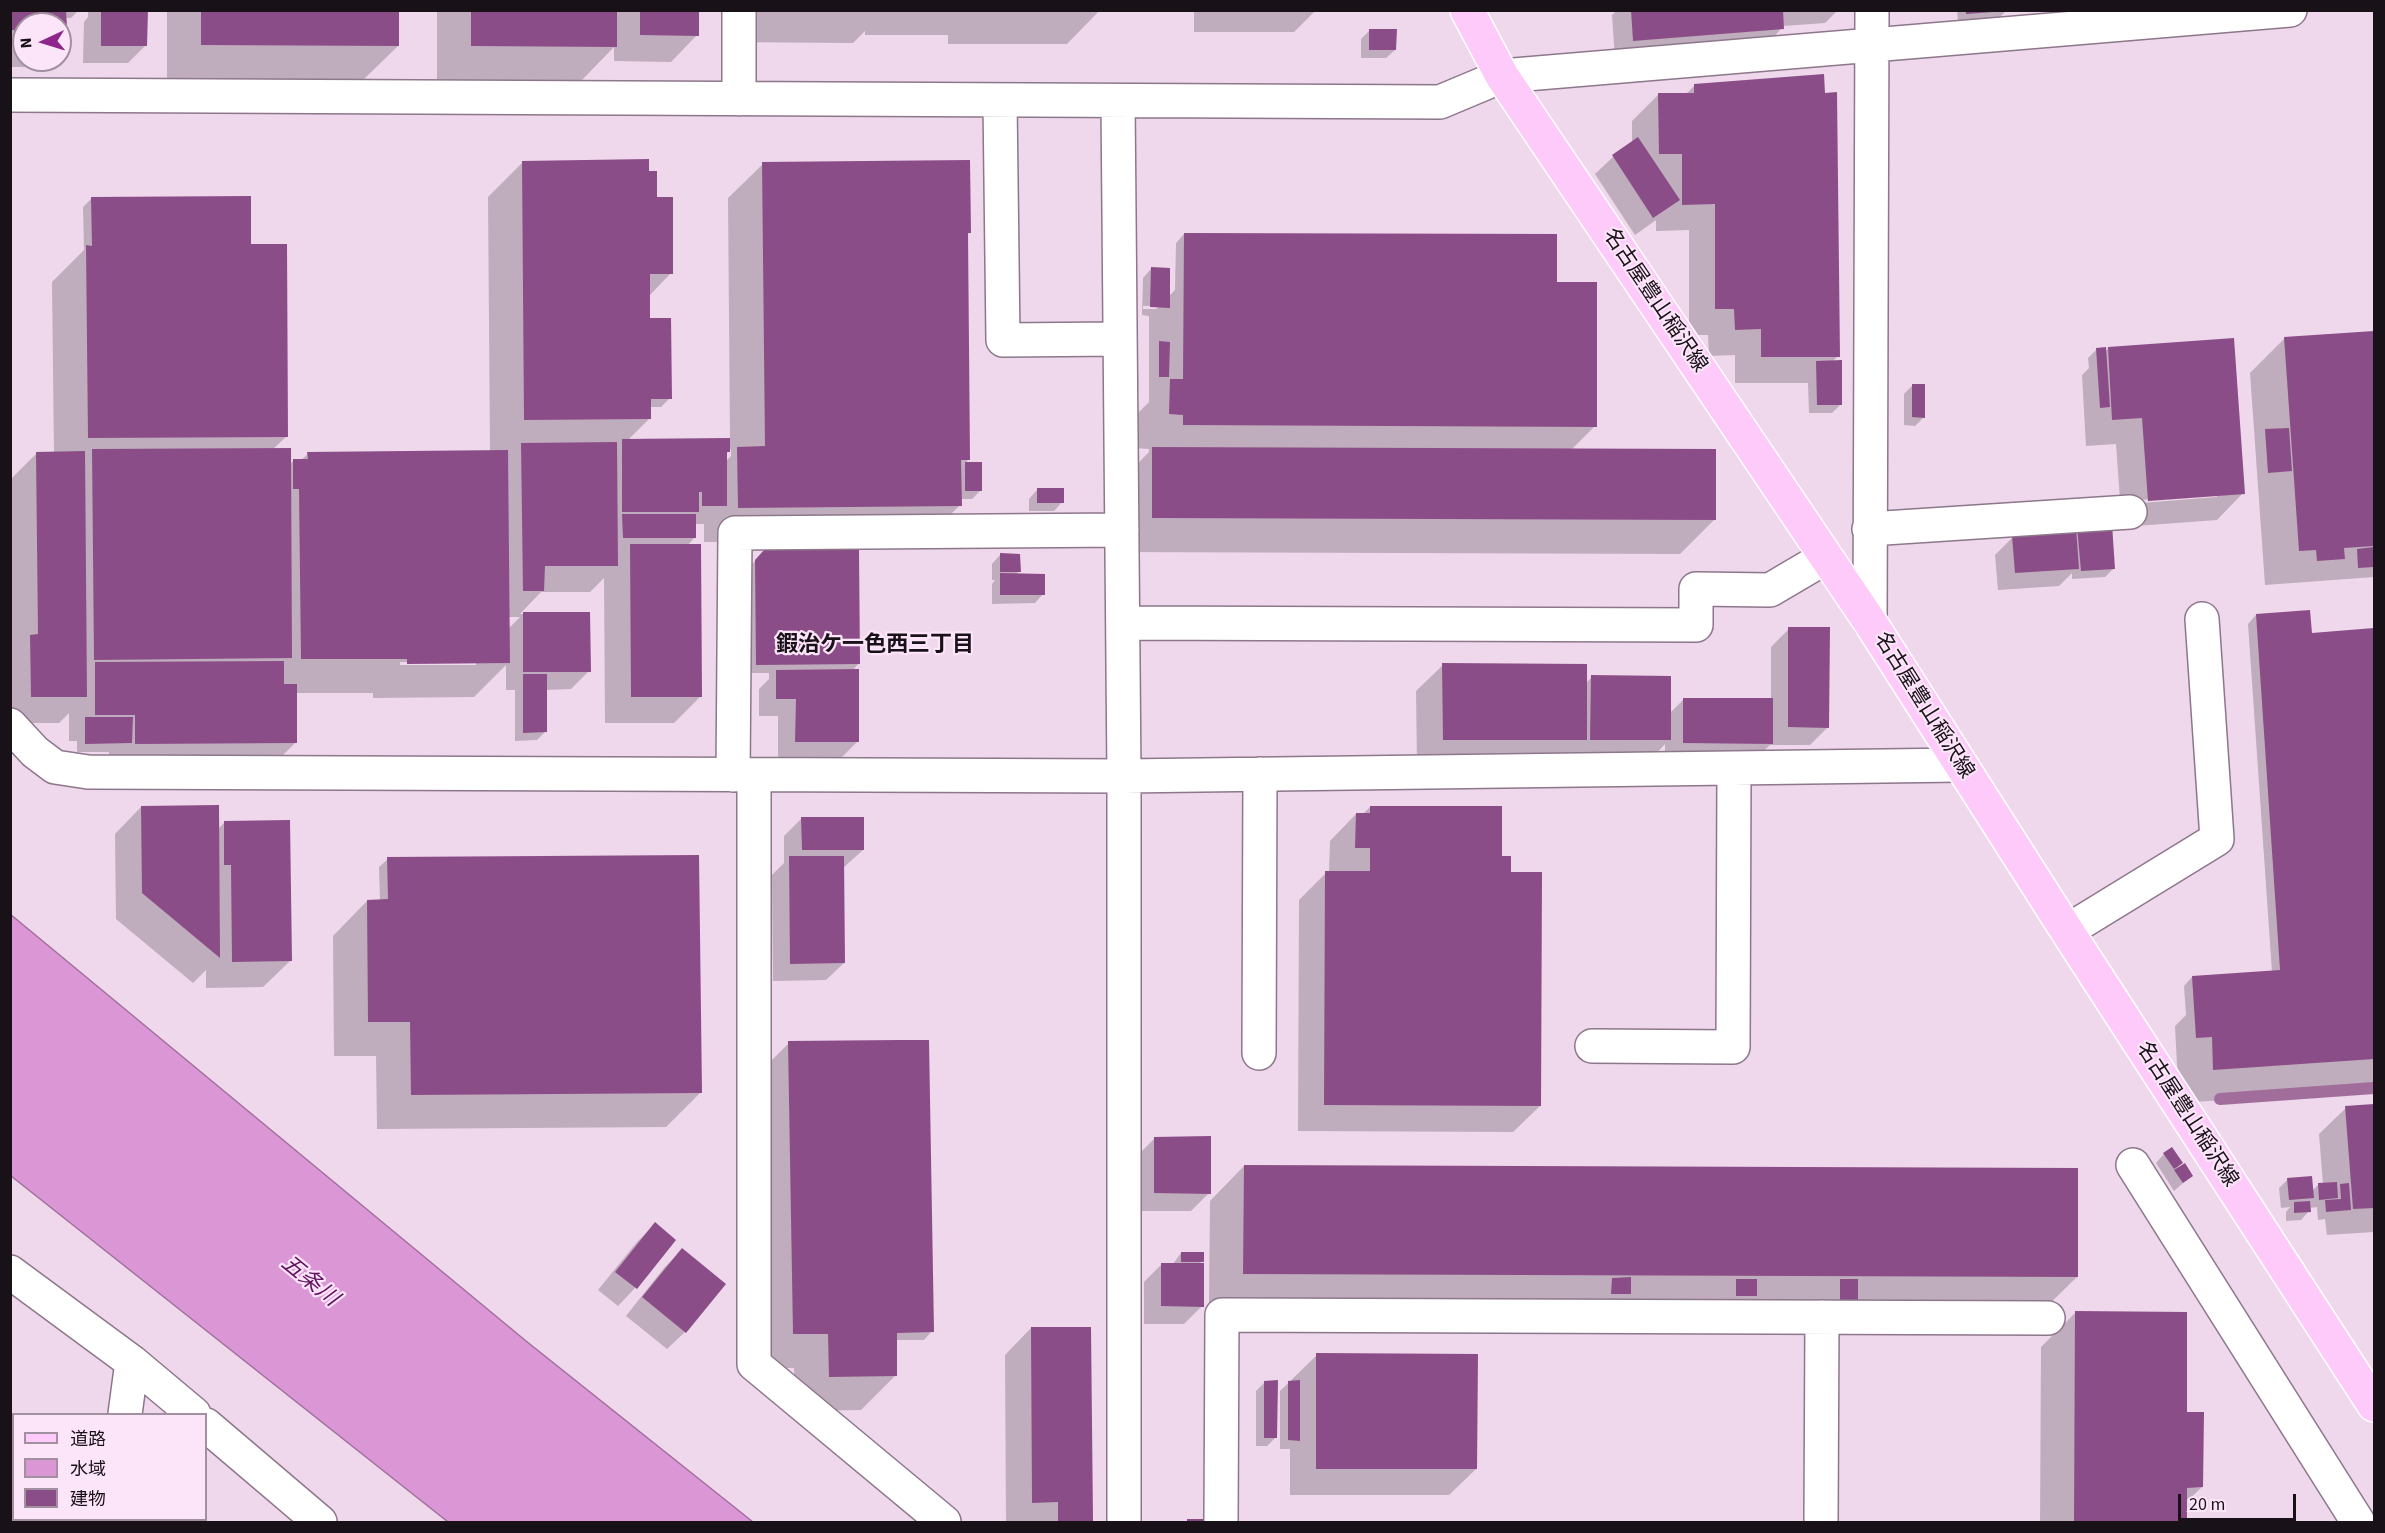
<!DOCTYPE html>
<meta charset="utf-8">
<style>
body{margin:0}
#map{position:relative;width:2385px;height:1533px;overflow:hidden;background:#efd7ec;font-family:"Source Sans 3","Noto Sans JP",sans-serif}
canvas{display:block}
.frame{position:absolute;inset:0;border:12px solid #191118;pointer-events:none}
.legend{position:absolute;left:12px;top:1413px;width:195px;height:108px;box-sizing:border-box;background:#fce4f9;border:2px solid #a1909f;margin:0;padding:8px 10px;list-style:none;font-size:18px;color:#191118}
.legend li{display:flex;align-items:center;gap:12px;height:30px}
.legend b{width:30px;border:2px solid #a1909f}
.north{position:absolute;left:12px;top:12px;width:60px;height:60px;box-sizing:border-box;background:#fce4f9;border:2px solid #a1909f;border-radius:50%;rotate:266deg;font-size:16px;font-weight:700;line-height:24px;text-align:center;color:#191118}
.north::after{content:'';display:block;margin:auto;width:21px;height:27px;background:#8e258a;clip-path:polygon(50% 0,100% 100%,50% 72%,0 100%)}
.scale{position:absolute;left:2178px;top:1494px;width:118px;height:27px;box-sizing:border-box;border:3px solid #191118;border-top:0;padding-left:8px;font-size:18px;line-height:21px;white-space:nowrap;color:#191118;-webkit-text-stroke:4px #fce4f9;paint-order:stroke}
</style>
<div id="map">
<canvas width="2385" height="1533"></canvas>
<div class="frame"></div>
<ul class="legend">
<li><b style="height:8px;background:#fecafa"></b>道路</li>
<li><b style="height:16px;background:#db96d5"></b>水域</li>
<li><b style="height:16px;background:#8b4d87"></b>建物</li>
</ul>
<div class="north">N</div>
<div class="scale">20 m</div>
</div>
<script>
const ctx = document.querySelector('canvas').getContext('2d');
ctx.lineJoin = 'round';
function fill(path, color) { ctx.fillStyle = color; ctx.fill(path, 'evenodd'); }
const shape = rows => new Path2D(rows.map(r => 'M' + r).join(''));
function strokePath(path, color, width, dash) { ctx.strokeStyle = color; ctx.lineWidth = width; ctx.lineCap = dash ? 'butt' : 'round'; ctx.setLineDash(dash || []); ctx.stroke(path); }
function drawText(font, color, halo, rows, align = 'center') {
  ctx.font = font + ' "Source Sans 3","Noto Sans JP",sans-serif'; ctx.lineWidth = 4.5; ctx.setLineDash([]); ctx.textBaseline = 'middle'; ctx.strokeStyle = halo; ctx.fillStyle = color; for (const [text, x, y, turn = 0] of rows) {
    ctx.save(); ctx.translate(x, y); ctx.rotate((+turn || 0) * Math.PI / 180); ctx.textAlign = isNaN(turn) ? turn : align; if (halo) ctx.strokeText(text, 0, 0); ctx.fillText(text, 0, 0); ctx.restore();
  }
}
const water = shape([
 [10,914,526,1341,753,1522,448,1522,11,1176,10,914]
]);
const shadow = shape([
 [10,10,79,10,71,18,65,18,65,26,60,31,60,24,24,24,24,60,48,60,41,67,10,67],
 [88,10,146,10,146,45,128,63,83,63,84,22,88,17],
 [167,10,398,10,398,46,363,80,167,79],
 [437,10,697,10,697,35,671,62,614,61,614,47,581,81,437,80],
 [722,10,1100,10,1067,44,948,44,948,35,865,35,865,31,853,43,722,42],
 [1194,10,1316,10,1294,32,1194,32],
 [1617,10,1838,10,1825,23,1783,26,1774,37,1615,58,1612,15],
 [1957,10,2007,10,1998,19,1958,22],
 [1370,30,1395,50,1386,58,1361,58,1361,39],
 [1695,85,1838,356,1832,362,1841,404,1832,413,1809,413,1808,383,1735,383,1735,355,1709,356,1708,335,1689,335,1689,230,1656,231,1656,220,1635,235,1595,174,1613,157,1632,143,1632,121,1659,94,1686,94],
 [523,162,647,172,656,198,671,273,649,296,649,320,670,398,661,407,650,407,650,418,628,440,730,440,728,198,763,164,969,233,967,235,968,460,964,464,981,464,981,490,972,499,960,499,960,505,951,514,928,515,902,541,704,542,704,524,695,524,695,537,687,546,701,696,674,723,605,723,604,578,590,592,541,592,520,614,589,613,589,671,571,689,545,690,545,732,537,740,515,741,515,690,506,690,506,665,474,697,373,698,373,693,295,693,295,743,269,769,109,770,109,752,77,752,77,741,69,741,69,713,59,723,10,723,10,480,37,453,54,453,52,282,84,250,83,207,92,198,250,246,287,436,273,449,289,465,294,460,301,460,308,454,490,452,488,197],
 [731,449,731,456,726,461,726,454],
 [508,617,520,617,508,629],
 [400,662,476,662,476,665,400,665],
 [1184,234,1556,281,1595,426,1571,450,1715,519,1680,554,1118,552,1118,484,1149,452,1149,449,1135,448,1136,415,1149,402,1149,316,1142,315,1143,278,1151,269,1168,297,1175,290,1176,243],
 [1143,306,1159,306,1156,309,1143,309],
 [2374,332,2374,577,2265,585,2250,373,2285,338],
 [2108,348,2243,493,2217,520,2122,527,2116,444,2086,446,2082,375,2089,368,2088,358,2097,349,2105,352],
 [2217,494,2217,497,2141,503,2140,500],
 [1912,386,1924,417,1915,426,1904,425,1904,394],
 [1037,490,1062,502,1054,511,1029,511,1029,499],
 [2078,527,2114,568,2105,577,2072,579,2072,573,2059,586,1998,590,1995,555,2013,537],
 [1000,555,1019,571,1016,575,1043,594,1035,603,992,604,992,584,995,580,992,580,992,564],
 [756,560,859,663,852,671,858,741,840,759,778,760,778,716,759,716,759,689,769,679,769,673,748,673,747,570],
 [2256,615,2310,634,2374,630,2374,1090,2179,1103,2175,1026,2186,1015,2184,986,2192,977,2272,972,2248,624],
 [1789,629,1828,727,1810,745,1770,745,1753,761,1665,761,1665,744,1652,758,1573,757,1573,752,1559,766,1417,766,1416,691,1443,665,1586,683,1592,677,1670,713,1683,700,1771,700,1771,647],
 [141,807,218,829,225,822,290,961,263,987,206,988,206,970,193,983,116,919,115,834],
 [1370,807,1509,874,1540,1106,1513,1132,1298,1131,1299,900,1326,873,1329,873,1330,841,1356,814,1363,814],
 [802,818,863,850,843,868,844,963,826,980,773,981,772,875,784,863,784,836],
 [388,859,700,1093,666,1127,377,1129,376,1056,334,1056,333,936,367,901,380,901,379,867],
 [789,1043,932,1331,924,1340,895,1340,895,1376,861,1410,795,1411,794,1368,759,1368,754,1078],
 [2374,1106,2374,1232,2327,1235,2325,1219,2318,1220,2317,1207,2309,1208,2309,1211,2301,1220,2286,1221,2286,1212,2290,1207,2281,1208,2279,1188,2288,1179,2312,1191,2319,1184,2323,1184,2319,1134,2346,1108],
 [1155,1138,1209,1193,1191,1211,1137,1211,1137,1156],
 [2164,1154,2181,1163,2175,1172,2185,1165,2191,1176,2174,1191,2156,1163],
 [1244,1166,2077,1277,2042,1311,1209,1308,1210,1201],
 [655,1224,674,1240,635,1288,618,1306,598,1290,637,1242],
 [682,1250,685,1332,667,1349,626,1316,664,1268],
 [1181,1253,1202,1261,1199,1265,1202,1306,1184,1324,1144,1324,1144,1282,1162,1264,1173,1264],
 [2076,1312,2185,1414,2202,1487,2185,1503,2185,1522,2040,1522,2041,1347],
 [1031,1328,1092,1521,1090,1522,1006,1522,1005,1355],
 [1317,1355,1476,1469,1449,1495,1290,1495,1290,1449,1280,1449,1280,1391],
 [1265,1382,1276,1437,1267,1446,1256,1446,1256,1391]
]);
const stream = shape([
 [2220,1099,2374,1088]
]);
const building = shape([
 [10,10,66,10,67,27,60,27,60,24,24,24,24,50,20,50,20,39,14,39,14,30,10,30],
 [101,10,148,10,147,46,101,46],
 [201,10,399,10,399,46,201,45],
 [471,10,617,10,617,47,471,46],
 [640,10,699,10,699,36,640,35],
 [1631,10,1783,10,1784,29,1633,41],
 [1966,10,1993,10,1993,12,1966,14],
 [1369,29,1397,29,1396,50,1369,50],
 [1824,74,1825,93,1837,92,1840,357,1761,357,1761,329,1735,330,1734,309,1715,309,1715,204,1682,205,1682,154,1659,154,1658,93,1694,93,1694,84],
 [1638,137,1680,200,1653,218,1612,155],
 [649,159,649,171,657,171,657,197,673,197,673,274,650,274,650,318,671,318,672,399,651,399,651,419,524,420,522,161],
 [970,160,971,233,968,233,970,460,961,460,962,506,738,508,737,447,765,446,762,162],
 [251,196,251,244,287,244,288,437,88,438,86,245,92,246,91,197],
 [1184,233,1557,234,1557,282,1597,282,1597,427,1183,425,1183,415,1169,414,1170,379,1183,379],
 [1151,267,1170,268,1170,308,1150,307],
 [2374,331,2374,546,2344,548,2345,559,2317,561,2316,550,2299,551,2284,337],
 [2234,338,2245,494,2148,501,2142,418,2112,420,2108,347],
 [1159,341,1170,342,1169,377,1159,377],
 [2106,347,2110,407,2100,408,2096,348],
 [1842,360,1842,405,1817,405,1816,361],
 [1912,384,1925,384,1925,418,1912,417],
 [2289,428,2292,471,2268,473,2265,429],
 [730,438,730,452,727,452,727,506,702,506,702,492,699,492,699,512,622,512,622,439],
 [617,442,618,566,545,566,544,591,523,591,521,443],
 [1152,447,1716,449,1716,520,1152,518],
 [291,448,292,658,94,660,92,449],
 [508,450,510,663,407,664,407,659,301,659,299,489,293,489,293,459,308,459,307,452],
 [85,451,87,697,31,697,30,635,38,634,36,452],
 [965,462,982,462,982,491,965,491],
 [1037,488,1064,488,1064,503,1037,503],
 [622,514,696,514,696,538,623,538],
 [2112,524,2115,569,2081,571,2077,526],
 [2076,527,2079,569,2015,573,2012,536],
 [630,544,701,544,702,697,631,697],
 [2374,547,2374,567,2358,568,2357,549],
 [765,549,859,549,860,664,756,665,755,560],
 [1000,553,1020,554,1021,572,1000,572],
 [1000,573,1045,574,1045,595,1000,595],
 [2310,610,2312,633,2374,628,2374,1059,2213,1070,2212,1037,2196,1038,2192,976,2280,970,2256,614],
 [523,612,590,612,591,672,523,672],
 [1788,627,1830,627,1829,728,1788,727],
 [284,661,284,684,297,684,297,743,135,744,135,715,95,715,95,662],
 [1442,663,1587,664,1587,740,1443,740],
 [859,669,859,742,795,742,796,699,776,699,776,670],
 [523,674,547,674,547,732,523,733],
 [1591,675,1671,676,1671,740,1590,740],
 [1683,698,1773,698,1773,744,1683,743],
 [85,717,133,717,132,743,85,744],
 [219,805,220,958,142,893,141,806],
 [1370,806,1502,806,1502,856,1511,856,1511,872,1542,872,1541,1106,1324,1105,1325,871,1370,871,1370,848,1355,848,1356,813,1370,813],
 [801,817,864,817,864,850,802,850],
 [290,820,292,961,232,962,231,865,224,865,224,821],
 [699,855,702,1093,411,1095,410,1022,368,1022,367,900,388,899,387,857],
 [789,856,844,856,845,963,790,964],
 [900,1040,929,1040,934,1332,897,1333,897,1376,829,1377,828,1334,793,1334,788,1041],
 [2374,1104,2374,1208,2353,1209,2345,1106],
 [1211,1136,1211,1194,1154,1193,1154,1137],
 [2172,1147,2183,1163,2174,1169,2163,1153],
 [2185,1163,2193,1176,2183,1183,2174,1170],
 [1244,1165,2078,1168,2078,1277,1243,1274],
 [2312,1176,2314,1198,2289,1200,2287,1178],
 [2337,1182,2338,1198,2319,1200,2318,1183],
 [2349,1183,2351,1210,2326,1212,2325,1200,2341,1199,2340,1184],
 [2310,1201,2311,1212,2294,1213,2294,1202],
 [655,1222,676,1240,637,1289,615,1272],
 [682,1248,726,1284,686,1333,642,1297],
 [1181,1252,1204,1252,1204,1262,1181,1262],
 [1161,1263,1204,1263,1204,1307,1161,1306],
 [1631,1277,1631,1294,1611,1294,1612,1278],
 [1736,1279,1757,1279,1757,1296,1736,1296],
 [1840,1279,1858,1279,1858,1300,1840,1300],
 [2075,1311,2187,1312,2187,1412,2204,1412,2203,1487,2187,1488,2187,1522,2074,1522],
 [1031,1327,1091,1327,1093,1521,1058,1522,1058,1502,1032,1503],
 [1316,1353,1478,1354,1477,1469,1316,1469],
 [1278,1380,1277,1438,1264,1438,1264,1381],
 [1300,1380,1300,1441,1288,1440,1288,1381],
 [1187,1519,1207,1519,1207,1522,1187,1522]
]);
const minor = shape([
 [739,10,739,99],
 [10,95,1440,102,1502,76,2290,10],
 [1000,100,1003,340,1120,339],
 [1118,101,1124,776,1124,1522],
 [1869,529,2130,512],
 [1870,622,1872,10],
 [1123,623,1696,625,1696,589,1770,590,1826,557],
 [10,725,35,752,55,767,88,772,1124,776,1960,765],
 [733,775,735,533,1122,530],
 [754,775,754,1364,944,1522],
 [2067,931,2217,839,2202,619],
 [1592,1046,1733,1047,1734,768],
 [1259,1053,1260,774],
 [2133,1165,2358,1522],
 [10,1272,132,1362,194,1414],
 [125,1414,132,1362],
 [206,1425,320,1522],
 [112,1520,113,1522],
 [1221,1522,1222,1315,2048,1318],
 [1821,1522,1822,1317]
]);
const major = shape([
 [1467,10,1502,76,1870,622,2067,931,2374,1405]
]);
const streetNames = [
 ["名古屋豊山稲沢線",1654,301,56],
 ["名古屋豊山稲沢線",1923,706,58],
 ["名古屋豊山稲沢線",2186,1115,57]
];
const neighbourhoodNames = [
 ["鍜治ケ一色西三丁目",875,646]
];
const waterNames = [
 ["五条川",309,1282,39]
];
fill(water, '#db96d5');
strokePath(water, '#a16e9c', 1.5);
fill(shadow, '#0003');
strokePath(stream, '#a16e9c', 12);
fill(building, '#8b4d87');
strokePath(minor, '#8d778a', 36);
strokePath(major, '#fff', 36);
strokePath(minor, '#fff', 33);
strokePath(major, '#fecafa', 33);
drawText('21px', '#191118', '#fce4f9', streetNames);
drawText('bold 22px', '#191118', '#fce4f9', neighbourhoodNames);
drawText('italic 22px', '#62115f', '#fce4f9', waterNames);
</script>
